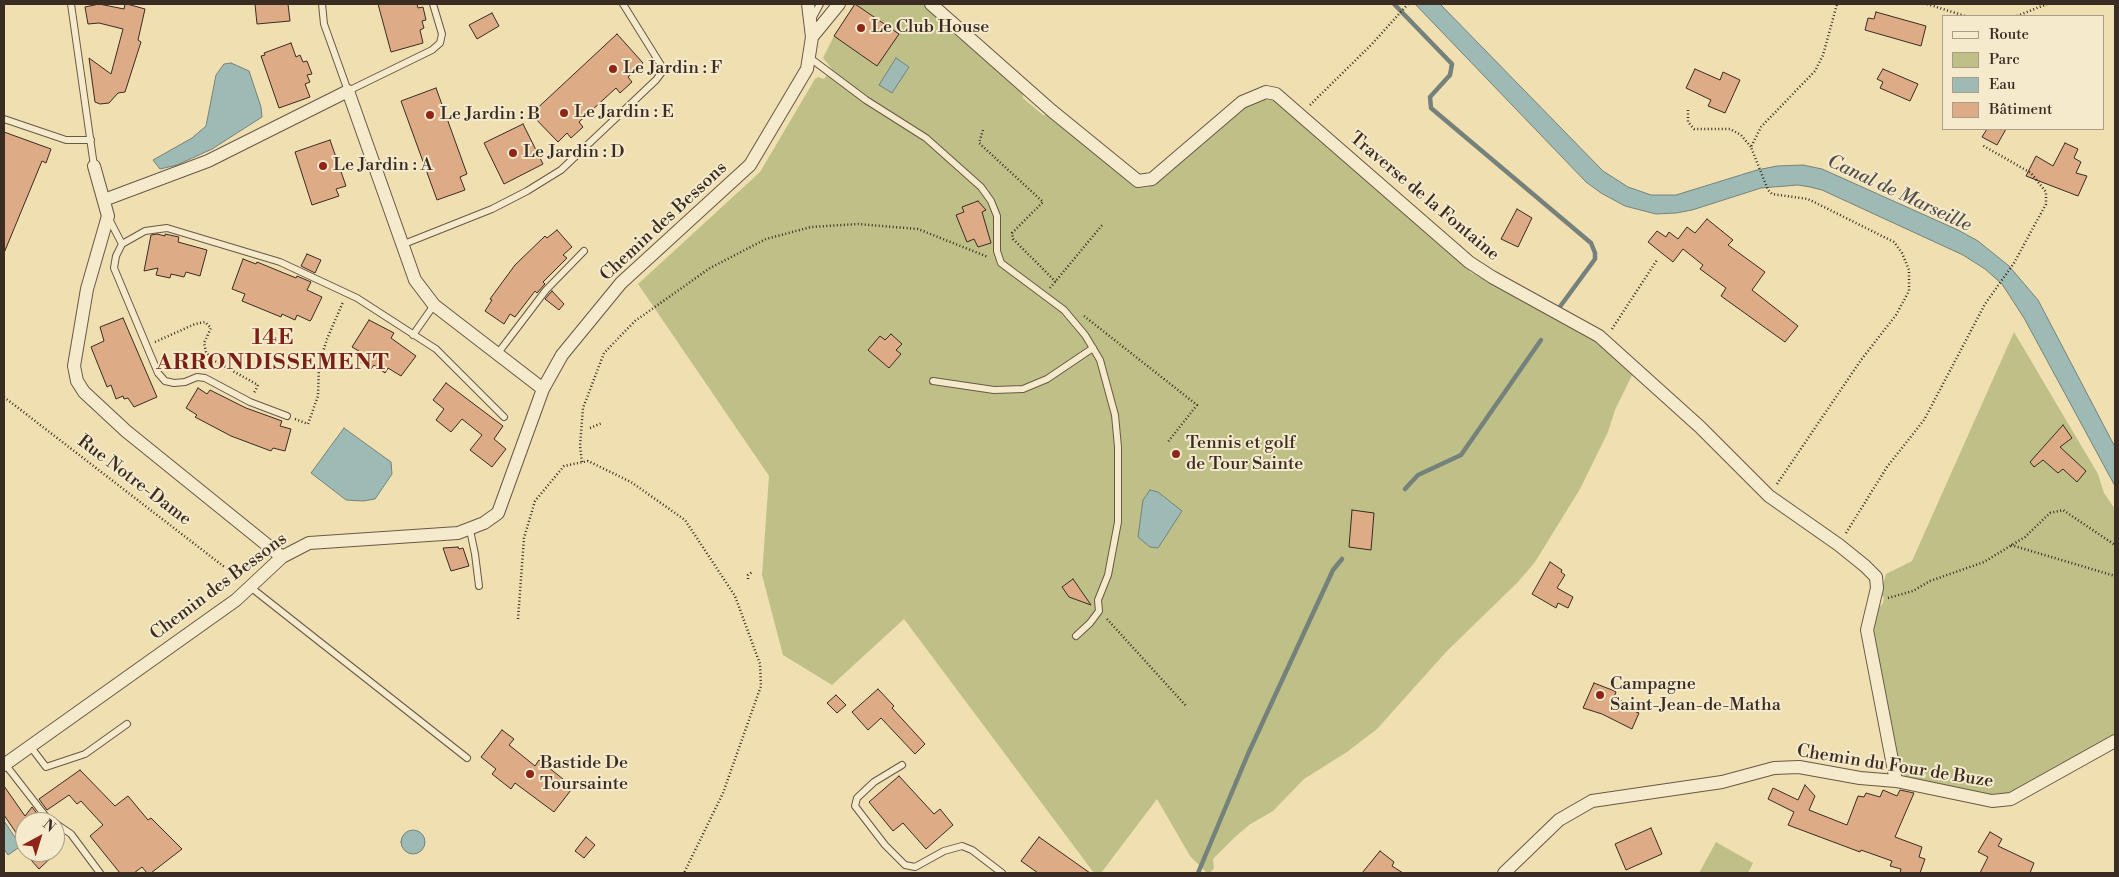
<!DOCTYPE html>
<meta charset="utf-8">
<style>
body{margin:0}
#map{position:relative;width:2119px;height:877px;overflow:hidden;background:#f0dfb1;font-family:"Libre Bodoni",serif}
canvas{display:block}
.frame{position:absolute;inset:0;border:5px solid #3a2b23;pointer-events:none}
.legend{position:absolute;left:1942px;top:15px;width:162px;height:115px;box-sizing:border-box;background:#f5eacc;border:1px solid #aa9e88;margin:0;padding:6px 9px;list-style:none;font-size:15px;color:#3a2b23}
.legend li{display:flex;align-items:center;gap:10px;height:25px}
.legend b{width:25px;border:1px solid #aa9e88}
.north{position:absolute;left:15px;top:812px;width:50px;height:50px;box-sizing:border-box;background:#f5eacc;border:1px solid #aa9e88;border-radius:50%;rotate:39deg;font-size:14px;font-weight:700;line-height:20px;text-align:center;color:#3a2b23}
.north::after{content:'';display:block;margin:auto;width:18px;height:22px;background:#8f2418;clip-path:polygon(50% 0,100% 100%,50% 72%,0 100%)}
</style>
<div id="map">
<canvas width="2119" height="877"></canvas>
<div class="frame"></div>
<ul class="legend">
<li><b style="height:6px;background:#f5eacc"></b>Route</li>
<li><b style="height:14px;background:#bfc088"></b>Parc</li>
<li><b style="height:14px;background:#9dbab5"></b>Eau</li>
<li><b style="height:14px;background:#ddab86"></b>Bâtiment</li>
</ul>
<div class="north">N</div>
</div>
<script>
const ctx = document.querySelector('canvas').getContext('2d');
ctx.lineJoin = 'round';
function fill(path, color) { ctx.fillStyle = color; ctx.fill(path, 'evenodd'); }
const shape = rows => new Path2D(rows.map(r => 'M' + r).join(''));
function strokePath(path, color, width, dash) { ctx.strokeStyle = color; ctx.lineWidth = width; ctx.lineCap = dash ? 'butt' : 'round'; ctx.setLineDash(dash || []); ctx.stroke(path); }
function drawText(font, color, halo, rows, align = 'center') {
  ctx.font = font + ' "Libre Bodoni",serif'; ctx.lineWidth = 4; ctx.setLineDash([]); ctx.textBaseline = 'middle'; ctx.strokeStyle = halo; ctx.fillStyle = color; for (const [text, x, y, turn = 0] of rows) {
    ctx.save(); ctx.translate(x, y); ctx.rotate((+turn || 0) * Math.PI / 180); ctx.textAlign = isNaN(turn) ? turn : align; if (halo) ctx.strokeText(text, 0, 0); ctx.fillText(text, 0, 0); ctx.restore();
  }
}
const green = shape([
 [855,4,927,4,1022,90,1023,98,1043,115,1053,114,1141,188,1149,187,1243,107,1256,101,1274,99,1468,265,1470,272,1592,335,1633,373,1615,410,1608,432,1580,489,1535,562,1518,582,1447,651,1377,729,1347,752,1304,779,1273,811,1249,825,1234,838,1213,859,1214,868,1210,873,1207,873,1190,856,1157,799,1101,873,1094,873,904,619,832,685,783,655,762,575,769,476,638,284,760,172,815,79,818,77,824,79,832,69,823,58,834,36],
 [2014,332,2098,474,2104,493,2115,509,2115,734,2103,742,2005,795,1995,797,1906,778,1897,767,1872,630,1877,609,1883,603,1884,597,1880,595,1886,574,1912,561],
 [1716,842,1753,863,1748,873,1699,873]
]);
const water = shape([
 [1415,4,1440,4,1603,171,1628,187,1651,195,1676,195,1757,170,1777,166,1803,165,1822,169,1958,230,1978,241,2009,266,2038,300,2115,447,2115,486,2024,318,2002,284,1985,269,1963,255,1822,190,1810,187,1798,185,1761,188,1692,210,1676,213,1656,214,1625,206,1601,193,1586,182,1415,4],
 [896,58,909,67,892,93,879,85,896,58],
 [231,63,249,71,261,107,262,117,212,149,177,165,160,169,153,160,192,138,206,126,216,75,224,64,231,63],
 [344,428,391,462,392,474,375,499,363,501,346,500,311,473,344,428],
 [1150,490,1158,492,1182,511,1158,548,1150,547,1138,537,1143,500,1150,490],
 [4,821,21,846,8,855,4,849,4,821],
 '401 842a12 12 0 1 1 24 0a12 12 0 1 1-24 0Z'
]);
const stream = shape([
 [1394,4,1452,64,1450,75,1430,97,1431,108,1591,243,1595,253,1595,259,1559,308],
 [1405,489,1418,475,1461,455,1541,340],
 [1198,873,1248,754,1333,570,1342,559]
]);
const building = shape([
 [99,4,124,9,125,4,127,4,145,9,138,40,141,42,125,92,118,93,109,103,100,104,95,102,89,58,111,74,123,29,99,23,88,24,85,7,99,4],
 [255,4,288,4,290,21,257,24,255,4],
 [378,4,417,4,418,8,423,7,426,20,422,21,424,28,420,30,423,43,391,52,378,4],
 [855,4,899,34,877,66,834,36,855,4],
 [1876,12,1926,26,1921,46,1865,30,1868,18,1874,19,1876,12],
 [492,13,499,26,477,39,469,25,492,13],
 [617,34,643,63,628,77,632,82,620,93,616,88,579,122,583,127,571,138,567,133,558,142,531,114,617,34],
 [291,43,296,57,300,55,303,62,307,61,312,74,307,75,310,82,305,84,310,97,279,108,261,56,265,55,264,53,291,43],
 [1695,69,1720,80,1723,72,1740,80,1725,113,1708,106,1711,100,1686,88,1695,69],
 [1883,69,1918,84,1910,101,1880,88,1883,82,1877,79,1883,69],
 [436,88,467,174,460,177,465,190,437,200,401,101,436,88],
 [523,124,543,164,504,184,484,143,523,124],
 [1987,129,2006,129,1997,145,1982,137,1987,129],
 [4,132,51,149,46,163,42,161,4,253,4,132],
 [330,140,346,186,336,189,339,196,312,205,295,152,330,140],
 [2065,143,2078,149,2074,158,2081,162,2076,173,2087,176,2078,196,2026,176,2036,156,2053,166,2065,143],
 [978,201,986,210,982,212,991,243,978,247,974,239,967,242,956,215,964,212,962,207,978,201],
 [1517,209,1532,218,1518,247,1501,239,1517,209],
 [1707,219,1733,240,1728,245,1765,272,1752,290,1798,326,1785,342,1721,296,1726,288,1700,269,1703,265,1683,249,1673,262,1648,242,1657,231,1666,237,1669,232,1678,239,1687,227,1695,233,1707,219],
 [557,230,572,247,563,255,567,258,543,282,545,284,537,293,535,291,515,317,510,314,504,324,485,311,492,300,490,299,515,265,545,236,547,238,557,230],
 [157,234,165,236,165,234,179,237,178,242,207,250,200,276,186,272,184,277,171,274,170,278,156,275,158,268,144,271,151,235,157,234],
 [307,254,321,260,315,273,301,266,307,254],
 [243,259,256,264,257,262,296,278,297,276,311,282,307,290,322,297,311,320,310,321,297,315,295,320,282,314,281,317,242,301,245,294,232,289,243,259],
 [552,291,564,304,559,310,545,299,552,291],
 [123,318,157,397,134,407,128,398,124,399,123,396,116,399,111,385,107,387,91,347,104,341,100,327,123,318],
 [369,320,394,333,391,338,416,356,401,376,388,368,385,373,374,365,371,369,359,361,364,354,352,347,369,320],
 [891,334,902,344,896,350,901,354,889,368,868,350,880,336,885,340,891,334],
 [446,383,503,426,494,439,506,449,492,467,470,450,482,435,462,419,451,432,436,420,444,409,433,400,446,383],
 [198,388,207,394,210,390,246,408,282,421,280,426,291,429,285,451,273,448,271,451,231,436,195,417,197,415,186,408,198,388],
 [2063,425,2072,438,2060,447,2086,471,2077,482,2063,469,2058,473,2043,460,2034,467,2030,462,2063,425],
 [1352,510,1374,513,1371,550,1349,547,1352,510],
 [458,547,459,549,463,548,469,566,451,571,443,548,458,547],
 [1550,562,1562,570,1561,572,1565,575,1557,588,1573,597,1568,608,1558,603,1556,608,1532,594,1550,562],
 [1073,579,1091,605,1069,597,1062,587,1073,579],
 [1594,683,1612,690,1616,692,1614,697,1637,709,1636,712,1639,713,1632,729,1602,714,1583,708,1594,683],
 [878,689,894,706,892,708,925,744,915,754,881,718,868,730,852,712,878,689],
 [836,695,846,705,837,713,827,703,836,695],
 [502,730,514,739,509,745,535,766,539,760,563,779,571,790,554,812,515,783,511,789,492,774,496,769,481,757,502,730],
 [80,770,115,806,128,796,148,820,151,818,182,849,151,873,147,873,142,867,134,873,120,873,90,836,103,825,81,801,77,804,69,795,47,810,39,799,80,770],
 [899,776,934,814,940,809,953,825,926,849,903,823,893,831,869,802,899,776],
 [1805,785,1815,796,1809,810,1847,825,1858,796,1864,797,1866,793,1880,797,1883,790,1897,796,1900,790,1914,793,1895,837,1922,847,1919,857,1925,859,1920,873,1900,873,1901,869,1890,866,1892,861,1861,850,1860,852,1788,825,1794,812,1768,799,1773,788,1798,800,1805,785],
 [4,786,25,816,32,807,39,816,31,822,25,822,25,846,4,815,4,786],
 [1651,828,1662,854,1626,870,1615,844,1651,828],
 [1990,832,2002,839,1998,846,2034,863,2030,873,1980,873,1988,857,1978,852,1990,832],
 [586,837,595,845,584,858,575,851,586,837],
 [1039,837,1090,873,1038,873,1021,861,1039,837],
 [1380,851,1394,862,1392,866,1403,873,1362,873,1380,851],
 [29,852,57,852,39,869,31,860,33,858,29,852]
]);
const path = shape([
 [1927,4,1965,16],
 [2017,16,2047,4],
 [1310,105,1372,44,1408,4],
 [1688,110,1688,122,1694,129,1730,129,1741,135,1751,147],
 [983,130,979,143,1043,202,1012,233,1013,239,1056,282],
 [1050,288,1103,224],
 [1084,316,1197,405,1167,443],
 [1612,329,1657,260],
 [155,342,195,324,205,322,211,328,204,343,206,352,213,360,258,385,254,393],
 [4,397,240,579],
 [295,419,308,424,318,396,319,365,327,339,343,302],
 [590,428,602,423],
 [582,462,580,446,583,408,604,353,635,321,710,268,766,239,811,227,858,224,918,229,988,257],
 [1777,484,1861,360,1896,315,1909,291,1909,270,1902,253,1894,242,1808,199,1772,194,1768,190,1751,147,1761,127,1815,71,1823,55,1837,4],
 [1846,533,1887,467,1924,420,1985,304,2014,263,2046,204,2046,192,2031,173,1982,145],
 [2011,545,2115,576],
 [748,579,748,575,752,572],
 [1888,598,1913,591,1930,581,1984,562,2025,537,2050,513,2063,510,2115,545],
 [518,619,524,538,535,501,564,466,588,461,631,482,685,520,735,596,760,664,761,686,723,793,684,873],
 [1107,619,1187,707]
]);
const lane = shape([
 [71,4,94,166],
 [322,4,324,24,348,91,432,50,440,43,442,34,433,4],
 [812,19,820,4],
 [810,58,866,100,926,138,981,187,991,201,997,216,997,251,1001,263,1064,310,1085,335,1100,360,1115,415,1118,447,1118,522,1108,575,1098,600,1099,611,1090,623,1076,636],
 [4,119,66,140,91,140],
 [108,217,122,244,145,231,167,228,280,262,357,298,436,349,504,417],
 [122,244,116,256,114,268,158,373,165,381,174,383,185,382,197,377,205,378,250,402,287,416],
 [404,244,492,209,527,191,561,170,656,80,662,72,661,65,623,4],
 [413,335,434,305],
 [498,353,546,290,584,251],
 [933,381,994,390,1023,389,1047,379,1093,348],
 [470,530,475,554,479,586],
 [249,586,467,758],
 [30,746,46,767,85,754,127,724],
 [5,764,47,818,53,822],
 [902,765,874,782,857,798,855,806,885,845,905,865,915,867,944,851,962,846,972,850,1002,873],
 [55,823,71,834,100,873]
]);
const street = shape([
 [931,4,1052,111,1138,181,1152,179,1242,102,1266,92,1276,94,1469,262,1492,277,1599,336,1700,427,1769,496,1839,545,1865,566,1876,577,1877,588,1867,630,1896,781],
 [812,37,839,4],
 [94,166,108,216,87,289,74,366,77,381,84,392,126,431,282,557],
 [104,200,208,161,348,91,415,280,434,305,543,389],
 [4,765,236,600,282,557,309,543,458,533,484,523,498,513,543,389,562,355,621,283,750,165,807,69,812,37,808,4],
 [1504,873,1559,820,1592,801,1722,782,1774,768,1799,767,1860,778,1896,781,1992,801,2011,799,2115,741]
]);
const markers = [
 [861,28,5,"#8f2418"],
 [613,69,5,"#8f2418"],
 [564,113,5,"#8f2418"],
 [430,115,5,"#8f2418"],
 [513,153,5,"#8f2418"],
 [323,166,5,"#8f2418"],
 [1176,454,5,"#8f2418"],
 [1600,695,5,"#8f2418"],
 [530,774,5,"#8f2418"]
];
const poiNames = [
 ["Le Club House",871,28],
 ["Le Jardin : F",623,69],
 ["Le Jardin : E",574,113],
 ["Le Jardin : B",440,115],
 ["Le Jardin : D",523,153],
 ["Le Jardin : A",333,166],
 ["Tennis et golf",1186,444],
 ["de Tour Sainte",1186,465],
 ["Campagne",1610,685],
 ["Saint-Jean-de-Matha",1610,706],
 ["Bastide De",540,764],
 ["Toursainte",540,785]
];
const streetNames = [
 ["Traverse de la Fontaine",1424,197,40],
 ["Chemin des Bessons",664,222,-43],
 ["Rue Notre-Dame",134,481,37],
 ["Chemin des Bessons",219,587,-37],
 ["Chemin du Four de Buze",1895,767,9]
];
const waterNames = [
 ["Canal de Marseille",1899,194,25]
];
const districtNames = [
 ["14E",273,339],
 ["ARRONDISSEMENT",273,364]
];
fill(green, '#bfc088');
fill(water, '#9dbab5');
strokePath(water, '#75817b', 1);
strokePath(stream, '#75817b', 4.5);
fill(building, '#ddab86');
strokePath(building, '#3a2b23', 1);
strokePath(lane, '#685846', 8);
strokePath(street, '#685846', 14);
strokePath(path, '#3a2b23', 2.5, [1, 2.5]);
strokePath(lane, '#f5eacc', 6);
strokePath(street, '#f5eacc', 12);
for (const [x, y, r, color] of markers) { const dot = new Path2D(); dot.arc(x, y, r, 0, 2 * Math.PI); ctx.fillStyle = color; ctx.fill(dot); strokePath(dot, '#f5eacc', 2); }
drawText('18px', '#3a2b23', '#f5eacc', poiNames, 'left');
drawText('18px', '#3a2b23', '#f5eacc', streetNames);
drawText('italic 19px', '#534f48', '#f5eacc', waterNames);
ctx.letterSpacing = '1px';
drawText('bold 22px', '#7a1f14', '#f5eacc', districtNames);
ctx.letterSpacing = '0px';
</script>
